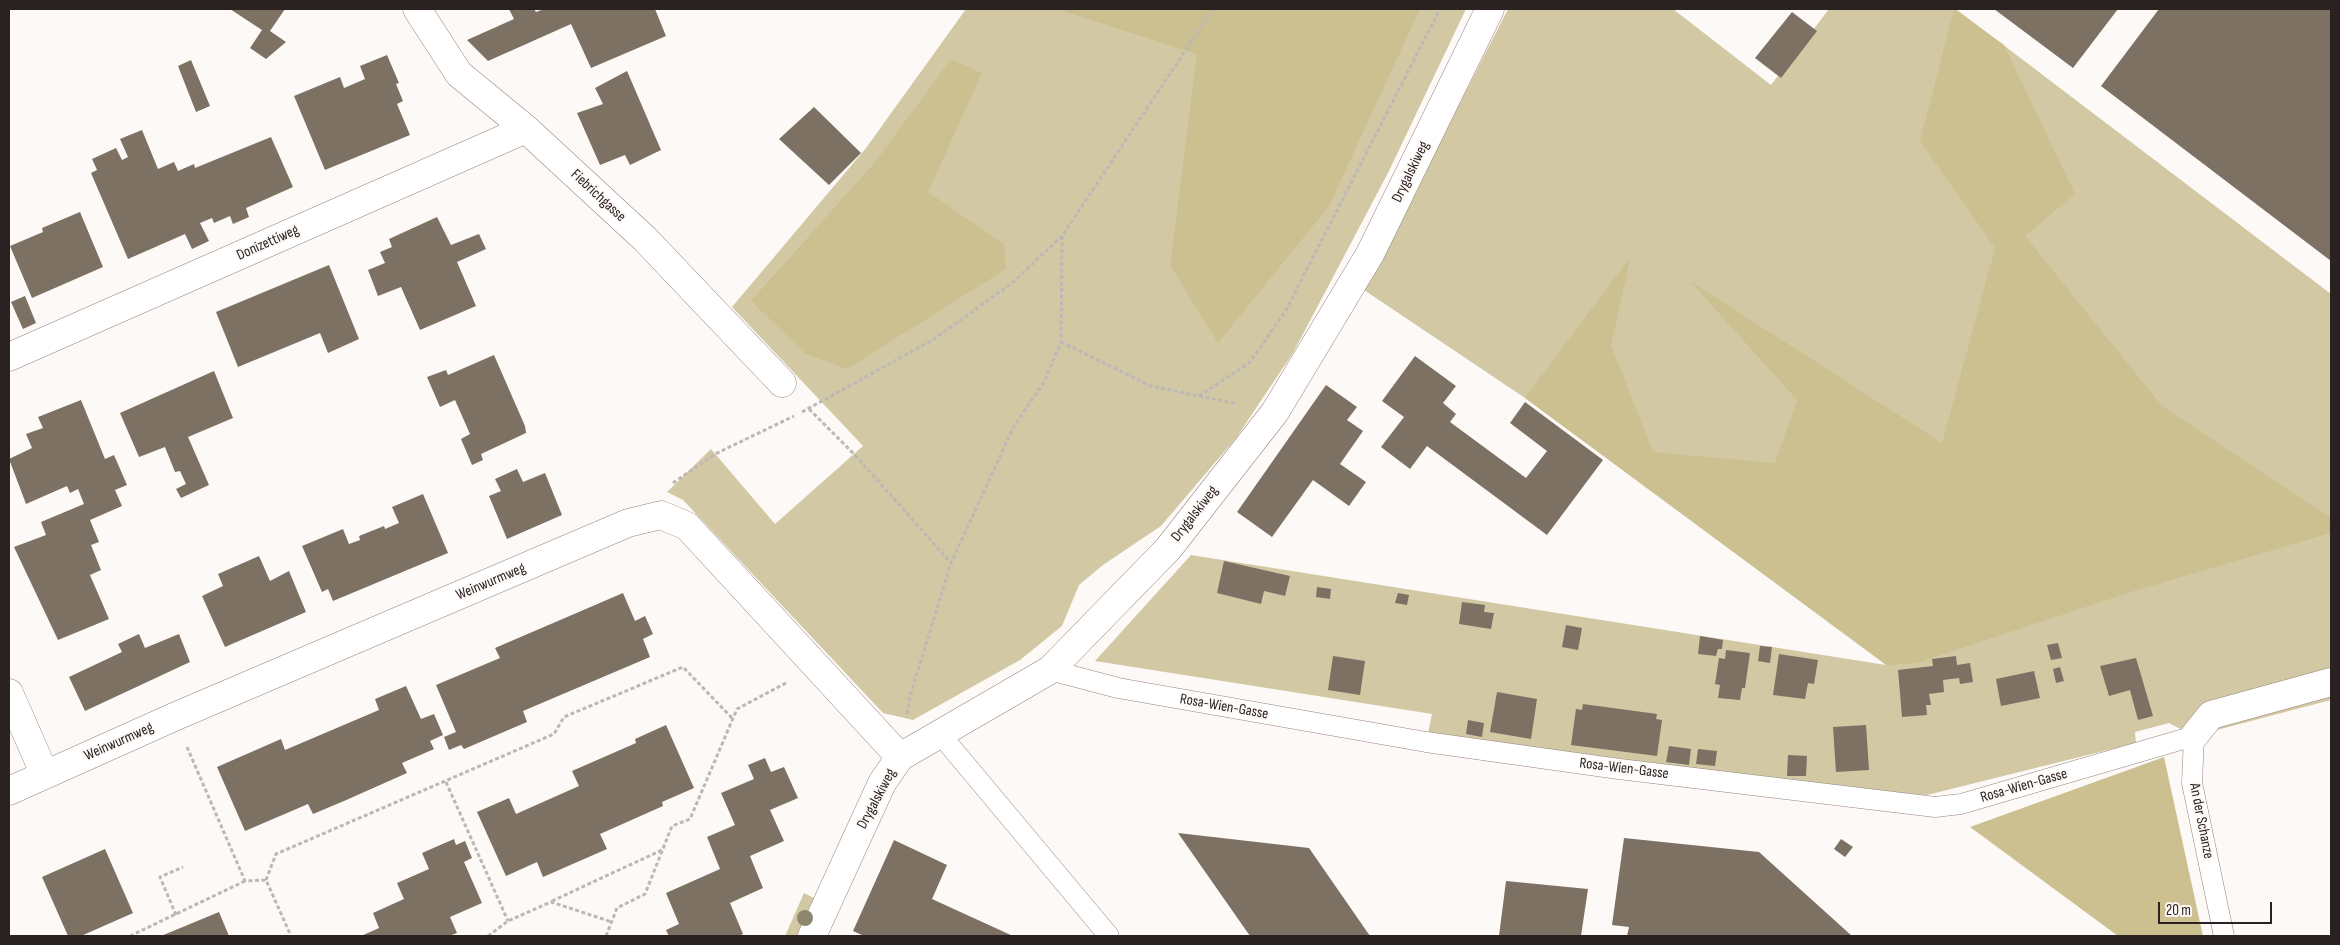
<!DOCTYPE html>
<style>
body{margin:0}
#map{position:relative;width:2340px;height:945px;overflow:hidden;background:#fdf9f7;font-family:"Sofia Sans Condensed",sans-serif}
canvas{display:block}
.frame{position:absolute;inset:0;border:10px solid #2a2220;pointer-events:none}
.scale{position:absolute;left:2158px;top:902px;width:114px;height:22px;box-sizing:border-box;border:2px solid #2a2220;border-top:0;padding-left:6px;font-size:15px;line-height:18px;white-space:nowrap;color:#2a2220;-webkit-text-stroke:4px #fdf9f7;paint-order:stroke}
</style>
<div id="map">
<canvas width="2340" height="945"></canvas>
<div class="frame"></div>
<div class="scale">20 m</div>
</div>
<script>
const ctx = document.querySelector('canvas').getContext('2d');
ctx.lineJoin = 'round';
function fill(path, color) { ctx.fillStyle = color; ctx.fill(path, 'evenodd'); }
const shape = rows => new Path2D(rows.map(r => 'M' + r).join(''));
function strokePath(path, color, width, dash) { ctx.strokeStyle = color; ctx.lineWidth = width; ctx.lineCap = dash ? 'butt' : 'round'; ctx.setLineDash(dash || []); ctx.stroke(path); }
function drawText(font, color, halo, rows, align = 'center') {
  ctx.font = font + ' "Sofia Sans Condensed",sans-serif'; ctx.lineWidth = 4; ctx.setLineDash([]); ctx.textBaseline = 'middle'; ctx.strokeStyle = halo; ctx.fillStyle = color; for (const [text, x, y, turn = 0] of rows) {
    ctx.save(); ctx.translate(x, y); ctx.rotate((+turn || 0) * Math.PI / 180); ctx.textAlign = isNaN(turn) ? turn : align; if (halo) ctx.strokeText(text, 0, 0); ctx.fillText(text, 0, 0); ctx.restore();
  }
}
const green = shape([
 [966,9,1466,9,1389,171,1293,353,1236,438,1161,526,1103,565,1079,585,1062,626,1020,660,913,720,883,713,683,500,667,492,711,449,775,524,863,446,732,307,866,148],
 [1508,9,1673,9,1771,85,1829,9,1956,9,2331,294,2331,700,2194,736,2169,723,2135,732,2136,743,1927,795,1873,793,1428,733,1432,714,1095,661,1191,555,1886,665,1525,398,1364,290],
 [804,893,816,899,797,936,785,936]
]);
const forest = shape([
 [1056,9,1420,9,1329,206,1218,343,1170,265,1197,54],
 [1954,9,2004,45,2075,194,2025,236,2162,406,2331,518,2331,533,2134,591,1917,663,1887,665,1525,398,1631,256,1611,345,1653,452,1775,463,1797,400,1690,281,1942,443,1995,248,1920,141],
 [951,59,982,73,928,192,1004,244,1006,269,847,369,806,354,751,301,876,161],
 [2164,757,2203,936,2118,936,1970,827]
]);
const building = shape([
 [230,9,285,9,270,31,286,42,266,59,250,48,262,30],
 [509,9,534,9,536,12,544,9,655,9,666,36,591,68,571,24,488,61,467,40,514,19],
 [1994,9,2118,9,2073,68],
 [2159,9,2331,9,2331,261,2101,86],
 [1792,12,1817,31,1781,78,1755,58],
 [387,55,399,83,396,84,403,101,397,104,410,135,325,170,294,96,340,77,344,88,365,79,360,66],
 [191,60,210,106,196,112,178,66],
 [627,71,661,150,630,165,625,155,600,165,577,113,603,104,595,88],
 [814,107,861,153,829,185,779,139],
 [142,130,158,169,174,162,178,171,194,164,195,168,271,137,293,187,246,208,249,217,233,224,230,216,214,223,212,218,200,223,209,241,192,249,185,234,128,259,91,173,97,170,92,159,116,148,122,160,128,157,120,139],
 [80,212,103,267,32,298,10,246,43,232,42,228],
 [437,217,451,245,479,234,486,249,457,262,476,306,420,330,401,287,378,296,368,270,385,263,380,252,392,247,389,239],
 [329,265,359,339,328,353,320,333,238,367,216,312],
 [25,296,36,323,23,329,11,302],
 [494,355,525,426,526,433,481,454,483,460,472,465,461,439,470,434,455,400,440,407,427,377,446,370,448,375],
 [1415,356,1456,386,1443,403,1456,414,1450,422,1526,478,1547,451,1510,423,1525,402,1603,460,1547,535,1427,446,1410,469,1381,447,1404,417,1382,401],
 [214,371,233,418,188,437,209,485,181,498,176,489,186,484,180,471,175,472,165,447,139,457,120,413],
 [1326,385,1357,407,1347,420,1363,431,1340,464,1366,482,1349,506,1313,480,1272,537,1237,512],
 [81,400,105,459,114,455,127,485,115,490,122,506,90,520,99,542,91,545,101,570,90,575,109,619,58,640,14,547,46,535,41,522,84,504,78,489,70,493,67,486,26,504,9,459,32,448,26,434,43,428,38,417],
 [517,469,523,482,545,473,562,515,507,539,489,496,501,491,495,479],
 [423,494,448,553,333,601,328,589,322,592,302,546,343,529,349,544,360,540,359,536,384,526,385,529,399,523,392,507],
 [259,556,270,581,289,571,306,612,225,647,202,596,223,586,218,574],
 [1224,561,1290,576,1285,596,1264,591,1261,604,1217,593],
 [1317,587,1331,589,1330,599,1316,597],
 [623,593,635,621,645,616,653,634,643,639,650,657,523,711,527,722,464,749,461,745,449,750,444,737,456,732,436,685,500,658,495,648],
 [1398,593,1409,595,1407,605,1395,603],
 [1462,602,1485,605,1484,612,1494,613,1491,629,1459,624],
 [1566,625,1582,628,1578,650,1562,647],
 [139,634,145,648,179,634,190,662,85,711,69,677,122,652,118,644],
 [1700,636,1723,640,1722,649,1718,649,1716,656,1698,654],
 [2058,643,2062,658,2051,660,2047,645],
 [1760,646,1772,647,1770,663,1758,661],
 [1726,650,1750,653,1745,688,1742,688,1740,700,1718,698,1720,685,1715,684,1719,658,1725,659],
 [1779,654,1818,660,1814,684,1808,683,1805,699,1773,695],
 [1333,656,1365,661,1360,695,1328,690],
 [1956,656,1957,665,1970,663,1973,682,1960,684,1959,678,1943,680,1944,692,1929,694,1931,705,1926,705,1927,715,1902,717,1898,670,1933,666,1932,659],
 [2136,658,2153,716,2138,720,2130,690,2109,696,2100,666],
 [2060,667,2064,681,2056,683,2053,669],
 [2034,671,2040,698,2001,706,1996,679],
 [406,686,421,719,434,714,443,735,430,741,434,749,402,763,407,773,344,801,313,814,308,804,245,831,217,767,281,739,285,750,379,710,375,699],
 [1497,692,1537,699,1531,739,1490,732],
 [1583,704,1657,714,1656,719,1662,720,1657,756,1571,745,1576,709,1582,710],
 [1468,720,1484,723,1482,737,1466,734],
 [666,725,694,788,662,802,663,806,600,834,607,849,543,877,537,862,506,876,477,812,509,798,516,814,579,786,572,771,636,743,635,739],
 [1866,725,1869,770,1836,772,1833,727],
 [1669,746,1691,749,1689,765,1666,762],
 [1698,749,1717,751,1715,766,1696,764],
 [1788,755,1807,756,1806,776,1787,776],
 [765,758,771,772,784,767,798,798,770,810,784,841,750,856,763,888,730,903,743,934,739,936,669,936,666,930,679,924,666,893,720,869,707,837,735,825,721,793,754,779,748,765],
 [1178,833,1309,848,1370,936,1250,936],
 [1624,838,1759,852,1852,936,1627,936,1629,927,1612,925],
 [454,839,456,845,465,841,472,858,464,862,482,903,450,917,457,933,449,936,361,936,379,928,373,913,404,899,397,883,429,869,422,853],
 [1841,839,1853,847,1845,857,1834,849],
 [894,840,947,865,932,899,1013,936,864,936,853,931],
 [105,849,133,913,81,936,68,936,42,877],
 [1506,881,1588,889,1581,936,1499,936],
 [219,912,229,936,161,936]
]);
const path = shape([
 [1061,342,1151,386,1238,404],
 [1199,396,1249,363,1285,312,1440,9],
 [809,409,854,454,951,563],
 [802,412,931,341,1011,284,1062,236],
 [673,483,715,454,794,416],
 [907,714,910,696,951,563,1013,428,1044,382,1061,342,1062,236,1213,9],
 [187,747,245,881,266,880,291,936],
 [446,782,508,921],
 [266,880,276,854,554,734,564,717,683,667,732,718],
 [552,901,662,850],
 [176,915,160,877,183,867],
 [130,936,245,881],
 [488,936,508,921,551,902,612,922],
 [606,936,617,908,645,894,672,826,690,819,737,709,786,683]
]);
const service = shape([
 [1050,670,1118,688,1426,742,1619,769,1935,807,1961,804,2194,736,2192,783,2224,936],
 [940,734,1109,936]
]);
const minor = shape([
 [417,9,459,74,526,129,645,239,782,383],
 [9,357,526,129],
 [9,693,45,775],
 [2194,736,2211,715,2331,682],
 [9,791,174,717,628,523,661,515,687,526,900,757],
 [812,936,882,783,900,757,1050,670,1168,549,1275,412,1370,254,1490,9]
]);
const trees = [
 [805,918]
];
const streetNames = [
 ["Drygalskiweg",1411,172,-64],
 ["Fiebrichgasse",598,196,43],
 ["Donizettiweg",268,243,-24],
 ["Drygalskiweg",1195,514,-52],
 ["Weinwurmweg",491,582,-23],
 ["Rosa-Wien-Gasse",1224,707,10],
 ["Weinwurmweg",119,742,-24],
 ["Rosa-Wien-Gasse",1624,769,7],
 ["Rosa-Wien-Gasse",2024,786,-16],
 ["Drygalskiweg",877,799,-62],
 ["An der Schanze",2201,821,79]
];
fill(green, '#d2c9a4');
fill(forest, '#ccc091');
fill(building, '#7d7164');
strokePath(service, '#97857e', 21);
strokePath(minor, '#97857e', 29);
strokePath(path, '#bdb8b6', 3, [4, 2.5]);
strokePath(service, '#fff', 20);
strokePath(minor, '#fff', 28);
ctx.fillStyle = '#8e8770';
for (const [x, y] of trees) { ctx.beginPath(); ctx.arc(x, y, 8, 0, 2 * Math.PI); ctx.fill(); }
drawText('15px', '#2a2220', '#fdf9f7', streetNames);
</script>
